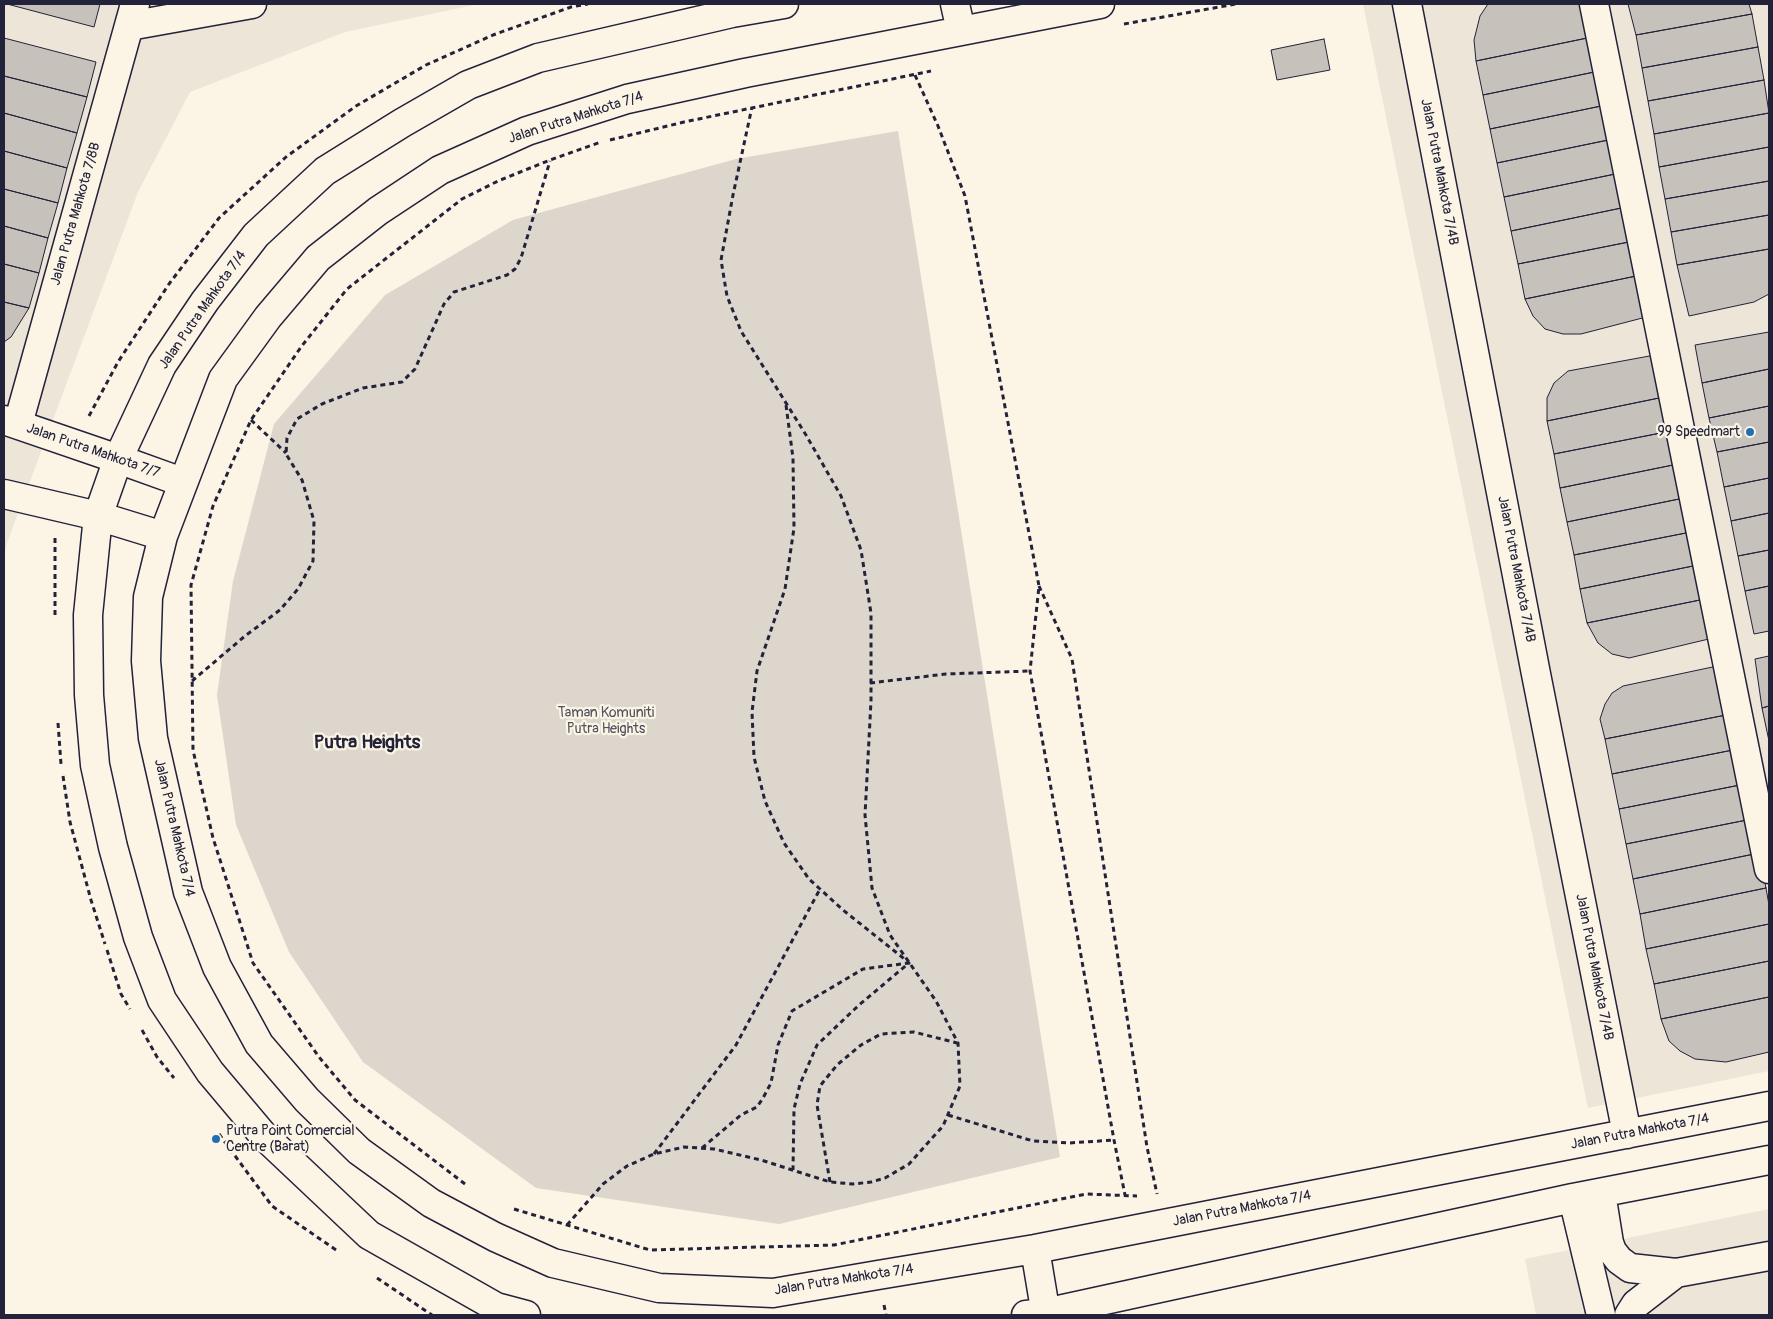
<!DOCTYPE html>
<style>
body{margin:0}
#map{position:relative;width:1773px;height:1319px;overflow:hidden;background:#fcf5e5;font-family:Pangolin,sans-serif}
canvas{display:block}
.frame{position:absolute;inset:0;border:5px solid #22223b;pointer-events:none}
</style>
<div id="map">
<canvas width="1773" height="1319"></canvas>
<div class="frame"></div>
</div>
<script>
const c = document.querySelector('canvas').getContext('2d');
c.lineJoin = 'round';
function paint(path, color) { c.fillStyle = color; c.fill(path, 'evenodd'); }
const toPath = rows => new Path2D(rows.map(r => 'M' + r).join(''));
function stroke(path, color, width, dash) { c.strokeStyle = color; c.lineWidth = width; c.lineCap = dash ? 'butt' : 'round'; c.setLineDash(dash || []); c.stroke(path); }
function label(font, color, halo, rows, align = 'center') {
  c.font = font + ' Pangolin,sans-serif'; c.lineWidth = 4.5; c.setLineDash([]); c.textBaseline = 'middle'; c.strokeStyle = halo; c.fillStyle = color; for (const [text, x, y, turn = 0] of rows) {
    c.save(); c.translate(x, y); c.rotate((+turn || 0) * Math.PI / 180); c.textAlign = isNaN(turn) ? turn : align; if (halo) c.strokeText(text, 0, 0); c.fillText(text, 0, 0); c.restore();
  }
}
paint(toPath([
 [4,4,479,4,345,32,190,92,138,192,7,543,4,556],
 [1363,4,1769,4,1769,1071,1588,1108],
 [1769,1209,1769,1315,1536,1315,1525,1259]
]), '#ece5d8');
paint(toPath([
 [898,131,1060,1157,779,1224,536,1188,363,1062,289,952,236,825,217,695,233,581,274,424,385,295,513,220,736,159]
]), '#dcd6cc');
const building = toPath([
 [7,4,100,4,94,27,7,4],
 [1488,4,1591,4,1597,36,1476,61,1474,40,1480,16,1488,4],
 [1628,4,1749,4,1752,14,1636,35,1628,4],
 [1752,14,1758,47,1642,68,1636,35,1752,14],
 [1597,36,1604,70,1483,95,1476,61,1597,36],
 [4,38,96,62,87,97,4,76,4,38],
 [1324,39,1330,70,1277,80,1271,50,1324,39],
 [1758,47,1764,80,1648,101,1642,68,1758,47],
 [1604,70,1611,104,1490,129,1483,95,1604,70],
 [4,76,87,97,77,133,4,113,4,76],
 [1764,80,1769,113,1654,134,1648,101,1764,80],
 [1611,104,1618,138,1497,163,1490,129,1611,104],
 [4,113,77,133,67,168,4,151,4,113],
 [1769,113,1769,147,1659,167,1654,134,1769,113],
 [1618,138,1625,172,1504,197,1497,163,1618,138],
 [1769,147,1769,181,1665,199,1659,167,1769,147],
 [4,151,67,168,58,203,4,189,4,151],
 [1625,172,1631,206,1511,231,1504,197,1625,172],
 [1769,181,1769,215,1671,232,1665,199,1769,181],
 [4,189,58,203,48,238,4,226,4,189],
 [1631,206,1639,240,1518,264,1511,231,1631,206],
 [1769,215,1769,249,1677,265,1671,232,1769,215],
 [4,226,48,238,39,273,4,264,4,226],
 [1639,240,1646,274,1525,299,1518,264,1639,240],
 [1769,249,1769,294,1754,302,1689,316,1677,265,1769,249],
 [4,264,39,273,29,308,4,302,4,264],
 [1646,274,1650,316,1581,334,1563,334,1545,329,1533,316,1525,299,1646,274],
 [4,302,29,308,11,337,4,342,4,302],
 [1769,332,1769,369,1702,383,1695,345,1769,332],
 [1655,355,1664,397,1547,421,1547,398,1554,383,1568,371,1655,355],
 [1769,369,1769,406,1709,418,1702,383,1769,369],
 [1664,397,1671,431,1554,454,1547,421,1664,397],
 [1769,406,1769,442,1717,452,1709,418,1769,406],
 [1671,431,1678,464,1560,488,1554,454,1671,431],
 [1769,442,1769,478,1724,487,1717,452,1769,442],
 [1678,464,1684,498,1567,522,1560,488,1678,464],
 [1769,478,1769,513,1731,521,1724,487,1769,478],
 [1684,498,1691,532,1574,555,1567,522,1684,498],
 [1769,513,1769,550,1738,556,1731,521,1769,513],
 [1691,532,1698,565,1580,589,1574,555,1691,532],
 [1769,550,1769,586,1745,591,1738,556,1769,550],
 [1698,565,1705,599,1587,623,1580,589,1698,565],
 [1769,586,1769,631,1754,634,1745,591,1769,586],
 [1705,599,1713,638,1629,658,1612,654,1598,643,1587,623,1705,599],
 [1769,656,1769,706,1762,708,1755,659,1769,656],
 [1722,665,1731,714,1605,739,1600,719,1605,704,1612,693,1623,686,1722,665],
 [1769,706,1769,741,1762,708,1769,706],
 [1731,714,1738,749,1612,774,1605,739,1731,714],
 [1738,749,1745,784,1619,809,1612,774,1738,749],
 [1745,784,1752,819,1626,844,1619,809,1745,784],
 [1752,819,1759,853,1633,879,1626,844,1752,819],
 [1759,853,1766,888,1640,914,1633,879,1759,853],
 [1766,888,1769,905,1769,924,1646,949,1640,914,1766,888],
 [1769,924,1769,961,1654,984,1646,949,1769,924],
 [1769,961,1769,997,1661,1019,1654,984,1769,961],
 [1769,997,1769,1052,1726,1062,1695,1059,1680,1051,1669,1041,1661,1019,1769,997]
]);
paint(building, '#c6c1bb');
stroke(building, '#22223b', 1);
const minor = toPath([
 [955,4,961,31],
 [1100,4,745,73,627,99,527,131,440,170,378,211,318,258,268,317,223,379,163,536,148,597,146,661,153,738,188,892,217,967,259,1044,307,1100,359,1151,431,1203,495,1237,553,1263,659,1288,773,1293,878,1275,1035,1249,1769,1106],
 [1407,4,1536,674,1627,1134],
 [1594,4,1769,869],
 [129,26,252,4],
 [4,420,118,459,182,482],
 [18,424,135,4],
 [4,494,98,516,163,536],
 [1601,1193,1609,1243,1612,1251,1619,1260,1630,1268,1676,1273],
 [1573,1198,1601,1315],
 [1035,1249,1046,1315],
 [526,1315,496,1307,369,1235,263,1135,210,1072,162,1000,138,937,113,847,95,765,89,695,88,615,98,516,118,459,162,365,205,301,256,235,325,171,402,123,468,85,538,58,732,13,784,4],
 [1026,1315,1045,1313,1573,1198,1769,1160],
 [1629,1315,1636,1304,1676,1273,1769,1256]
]);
stroke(minor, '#22223b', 31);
stroke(toPath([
 [1124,24,1236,4],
 [915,75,938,126,965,196,1039,586,1030,671,1114,1140,1125,1195],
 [610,140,684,122,931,71],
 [786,405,793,458,794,528,785,589,757,671,752,712,754,757,765,801,784,843,809,879,843,910,907,961],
 [89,416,118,362,169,284,219,218,286,157,356,106,426,65,493,35,571,7,588,4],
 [251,420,286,453],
 [1039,586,1072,659,1147,1147,1157,1194],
 [55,615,55,538],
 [192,681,245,636,280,610,298,589,313,561,314,521,302,480,286,454,287,438,297,419,322,404,363,388,402,382,415,369,444,304,454,292,507,275,515,269,521,258,550,161],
 [870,683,946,674,1030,671],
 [58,723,61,764],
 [63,776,70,822,91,900,105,944],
 [107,950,121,994,130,1009],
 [142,1030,157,1057,174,1078],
 [948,1115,1033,1141,1069,1143,1114,1140],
 [219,1134,272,1206,339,1252],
 [702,1148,741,1115,757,1107,763,1098,771,1083,778,1045,792,1011,863,969,909,963,859,1005,817,1045,800,1084,794,1109,793,1170],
 [654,1154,736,1045,820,889],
 [830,1182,817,1105,820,1086,837,1065,861,1045,881,1034,914,1032,957,1043],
 [465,1184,355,1100,319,1057,253,963,213,838,193,750,191,585,213,506,251,420,301,347,347,289,462,199,498,181,550,160,601,142],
 [514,1209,650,1250,834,1245,1086,1194,1137,1196],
 [567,1225,603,1184,627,1166,654,1154,684,1147,714,1149,761,1160,830,1182,853,1184,871,1182,885,1178,909,1164,943,1126,960,1086,958,1043,936,1001,890,935,872,888,865,815,871,701,871,613,861,550,841,496,806,435,741,331,727,296,721,260,733,195,752,107],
 [377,1278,432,1315],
 [884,1305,886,1315]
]), '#22223b', 3, [5, 4]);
stroke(minor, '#fcf5e5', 28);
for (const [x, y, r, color] of [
 [1750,432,5,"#1f6fb2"],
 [216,1139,5,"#1f6fb2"]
]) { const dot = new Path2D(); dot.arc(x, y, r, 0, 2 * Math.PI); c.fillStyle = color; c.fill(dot); stroke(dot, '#fcf5e5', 2); }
label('14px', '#22223b', '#fcf5e5', [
 ["Jalan Putra Mahkota 7/4",576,118,-18],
 ["Jalan Putra Mahkota 7/4B",1439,172,79],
 ["Jalan Putra Mahkota 7/8B",76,214,-74],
 ["Jalan Putra Mahkota 7/4",203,310,-55],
 ["Jalan Putra Mahkota 7/7",93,451,19],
 ["Jalan Putra Mahkota 7/4B",1516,569,79],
 ["Jalan Putra Mahkota 7/4",174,828,77],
 ["Jalan Putra Mahkota 7/4B",1594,967,79],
 ["Jalan Putra Mahkota 7/4",1640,1132,-11],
 ["Jalan Putra Mahkota 7/4",1242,1209,-11],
 ["Jalan Putra Mahkota 7/4",844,1280,-9]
]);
label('14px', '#22223b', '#fcf5e5', [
 ["99 Speedmart",1740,432],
 ["Putra Point Comercial",226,1131,"left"],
 ["Centre (Barat)",226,1147,"left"]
], 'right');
label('14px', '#504f5f', '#fcf5e5', [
 ["Taman Komuniti",606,713],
 ["Putra Heights",606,729]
]);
label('bold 19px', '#22223b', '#fcf5e5', [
 ["Putra Heights",367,743]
]);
</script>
